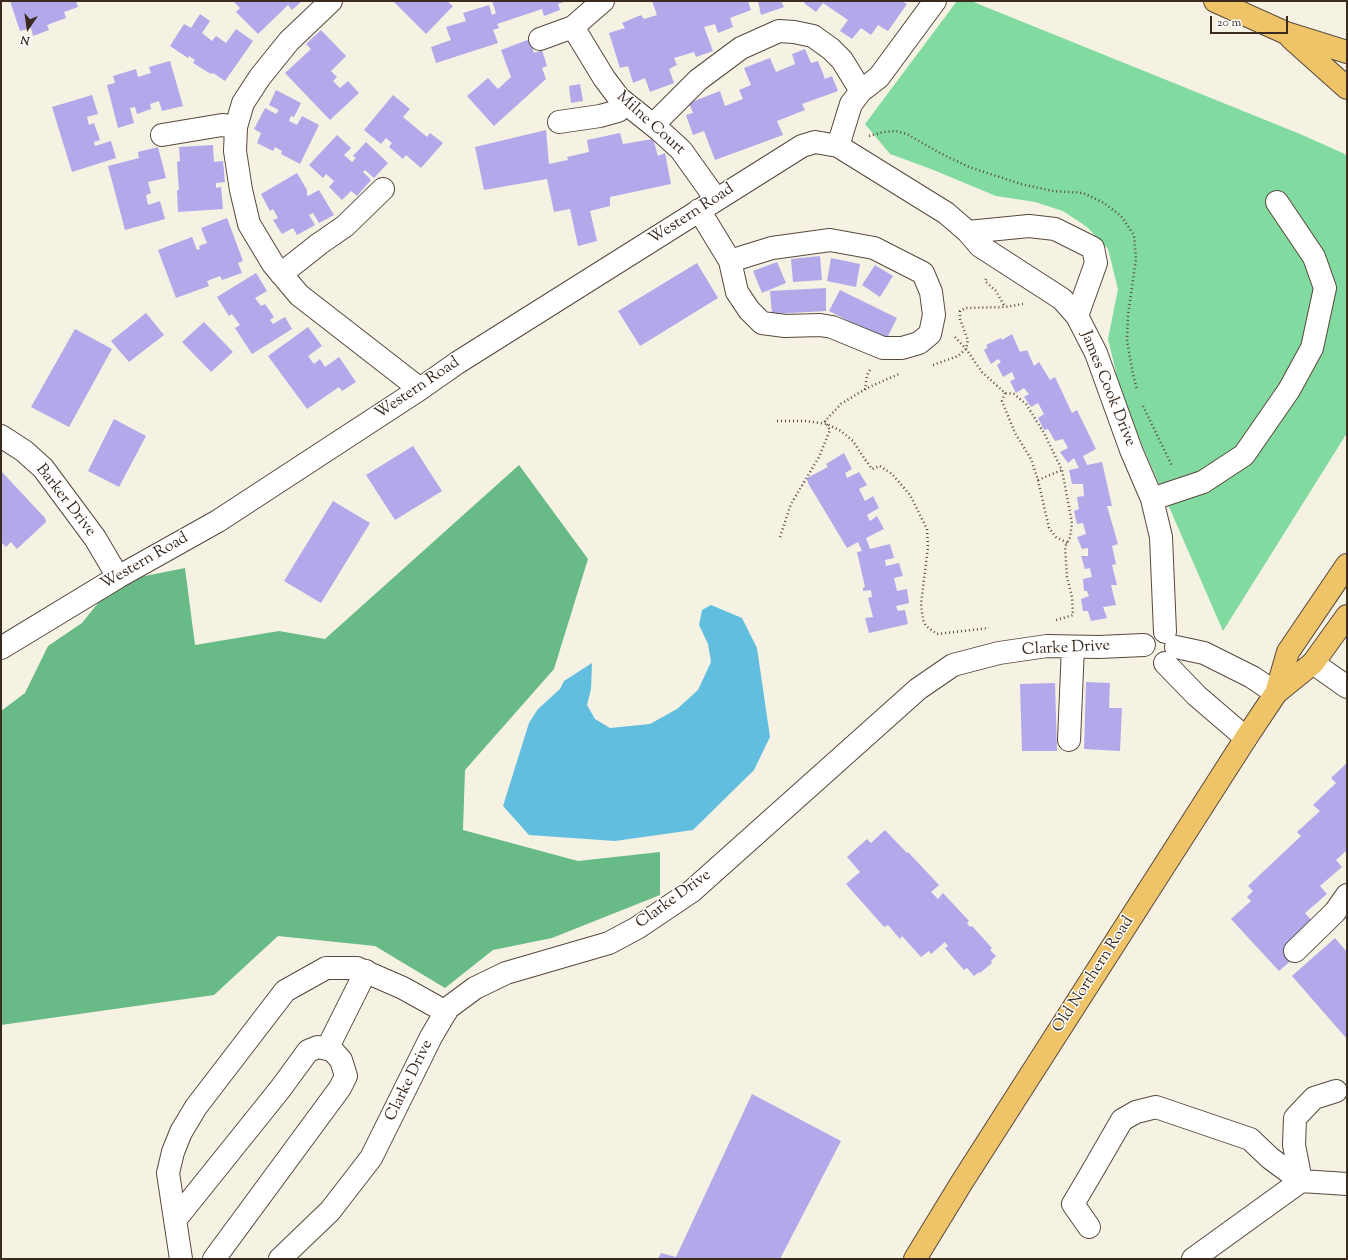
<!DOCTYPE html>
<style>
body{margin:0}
#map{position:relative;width:1348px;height:1260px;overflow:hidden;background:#f5f2e3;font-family:"Sorts Mill Goudy",serif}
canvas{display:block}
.frame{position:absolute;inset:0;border:2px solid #3b2a1e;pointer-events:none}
.north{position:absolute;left:8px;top:8px;width:40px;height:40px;-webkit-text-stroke:3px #fff;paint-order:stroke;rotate:193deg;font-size:11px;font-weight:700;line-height:16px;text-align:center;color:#3b2a1e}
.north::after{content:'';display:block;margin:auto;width:14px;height:18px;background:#3b2a1e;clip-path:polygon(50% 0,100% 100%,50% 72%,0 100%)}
.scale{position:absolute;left:1210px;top:16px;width:78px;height:18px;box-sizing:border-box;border:2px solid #3b2a1e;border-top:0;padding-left:5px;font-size:12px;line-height:14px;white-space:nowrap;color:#3b2a1e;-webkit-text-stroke:3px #fff;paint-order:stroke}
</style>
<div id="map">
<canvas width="1348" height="1260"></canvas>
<div class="frame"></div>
<div class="north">N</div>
<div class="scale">20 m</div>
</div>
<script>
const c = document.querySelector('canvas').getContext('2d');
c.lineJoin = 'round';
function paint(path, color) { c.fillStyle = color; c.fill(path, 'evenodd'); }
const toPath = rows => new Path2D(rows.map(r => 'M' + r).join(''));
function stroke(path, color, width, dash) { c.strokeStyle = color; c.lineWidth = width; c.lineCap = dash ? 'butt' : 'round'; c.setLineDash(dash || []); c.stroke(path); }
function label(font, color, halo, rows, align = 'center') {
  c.font = font + ' "Sorts Mill Goudy",serif'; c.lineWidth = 3; c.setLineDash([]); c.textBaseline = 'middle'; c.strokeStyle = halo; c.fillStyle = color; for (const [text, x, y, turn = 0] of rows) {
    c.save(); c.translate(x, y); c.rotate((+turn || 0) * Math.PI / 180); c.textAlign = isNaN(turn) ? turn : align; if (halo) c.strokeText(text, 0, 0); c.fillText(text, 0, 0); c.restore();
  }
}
paint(toPath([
 [957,1,971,1,1300,134,1345,154,1347,157,1347,433,1223,631,1123,401,1108,339,1118,289,1108,249,1087,227,1063,211,1035,202,996,196,931,169,890,154,865,124]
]), '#81da9f');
paint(toPath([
 [519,465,588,559,554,669,465,770,463,830,578,861,660,852,660,895,552,938,493,950,445,988,375,946,278,936,214,995,1,1025,1,711,25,693,48,646,82,623,115,582,185,568,195,645,279,631,325,639]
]), '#68ba86');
paint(toPath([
 [711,605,742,618,757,648,770,737,754,770,693,830,615,841,529,835,503,806,529,723,538,709,560,689,564,681,592,663,591,689,587,705,595,719,610,728,650,724,677,709,698,690,711,662,708,644,699,625,702,610]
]), '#61bedf');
paint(toPath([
 [10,1,76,1,78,7,64,12,66,18,47,25,49,30,33,36,31,28,20,31],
 [233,1,302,1,292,10,288,5,258,34,236,12,240,8],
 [393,1,447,1,453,6,426,34],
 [492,1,567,1,558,4,560,10,544,16,542,9,497,24,499,28,493,30,498,43,436,63,431,47,451,40,446,27,466,21,463,13,489,5,492,15,496,13],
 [652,1,748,1,751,10,730,18,733,27,718,33,715,24,704,27,713,51,696,57,694,52,674,58,677,65,669,69,674,83,650,92,645,78,633,83,628,66,620,68,609,33,625,28,622,23,641,15,644,19,657,15],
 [758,1,781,1,784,7,761,15],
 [805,1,902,1,907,4,888,31,878,25,871,35,861,28,852,39,840,31,848,20,823,3,816,12,804,3],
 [200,14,210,21,202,33,212,41,216,36,226,43,236,29,253,41,225,81,213,73,211,74,193,63,195,60,189,56,188,58,170,46,184,24,191,28],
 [321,30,346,56,331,71,337,77,333,81,340,88,348,81,359,93,330,120,285,73,311,49,306,44],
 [530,39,534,53,542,50,547,66,542,68,546,79,494,126,467,96,488,78,498,89,511,77,501,50],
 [805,49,811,63,818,61,825,79,832,76,838,91,802,104,805,110,777,121,783,135,715,160,704,131,693,135,686,115,693,113,689,103,720,91,725,106,743,99,739,90,751,85,744,68,770,58,776,72,795,64,792,54],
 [170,61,183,106,162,111,159,101,150,104,151,109,137,114,135,107,130,108,134,123,118,128,107,85,115,83,113,76,136,69,138,77,151,73,149,67],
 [580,84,583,101,571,103,569,86],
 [276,90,301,103,294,117,291,116,289,121,297,125,302,116,319,125,300,164,281,154,282,151,275,147,273,151,257,143,261,133,254,129,265,108,276,114,279,110,269,105],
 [92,95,98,114,87,117,89,125,94,123,100,140,94,142,95,146,111,141,116,158,72,172,52,107],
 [393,95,410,109,403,117,427,137,430,133,443,143,421,168,406,155,403,159,389,147,392,143,386,138,381,144,364,130],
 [546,130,549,164,568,160,567,157,589,152,587,140,620,133,623,144,653,139,658,156,665,153,671,184,610,197,610,206,590,211,597,241,578,246,570,209,554,212,547,179,484,190,475,147],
 [337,135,351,148,344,155,352,162,356,158,353,156,366,142,388,163,374,178,365,170,363,172,371,180,357,196,351,191,342,200,329,187,334,181,326,174,323,178,309,165],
 [213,145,214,162,223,161,225,182,216,183,216,188,221,187,223,209,178,212,177,190,179,190,177,162,180,161,179,147],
 [158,147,166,178,148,182,151,193,146,195,148,205,160,201,165,219,125,230,108,166,139,158,138,152],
 [297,173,307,190,307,195,308,196,319,190,334,215,319,223,313,213,309,215,315,225,297,235,293,228,282,234,273,220,278,218,273,209,270,211,261,194],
 [227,218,243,261,238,263,242,273,222,280,220,276,207,281,209,286,176,298,158,250,192,237,197,250,200,249,199,246,207,243,201,228],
 [820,256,822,280,793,282,791,259],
 [831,258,860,264,856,287,827,281],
 [777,262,786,283,762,293,753,271],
 [697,263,718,298,640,346,618,311],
 [875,265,893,276,880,297,862,285],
 [256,273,267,291,255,298,261,306,265,304,274,317,270,320,273,324,285,317,292,329,252,354,235,328,240,325,232,314,229,316,217,297],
 [826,288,826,311,772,314,770,291],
 [840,290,897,318,886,340,829,311],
 [146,313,164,335,129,362,111,341],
 [204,322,233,352,211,372,182,342],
 [308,327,322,346,308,356,314,364,320,359,325,367,339,357,356,382,342,391,339,387,307,409,268,356],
 [75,329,112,349,69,427,31,407],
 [1012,334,1020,352,1027,350,1034,366,1039,362,1050,380,1055,377,1072,413,1077,410,1096,449,1083,456,1087,465,1102,462,1112,506,1107,506,1118,544,1112,546,1116,564,1112,565,1117,585,1111,585,1116,605,1103,607,1107,618,1091,621,1088,611,1083,611,1081,599,1089,596,1087,591,1084,591,1083,579,1092,577,1090,568,1085,569,1081,556,1088,556,1088,548,1082,549,1077,537,1086,534,1083,523,1077,524,1074,511,1079,509,1077,497,1084,496,1083,484,1072,484,1069,470,1079,468,1074,458,1068,463,1060,452,1068,448,1063,439,1055,441,1048,429,1044,430,1038,418,1044,414,1038,403,1031,407,1024,397,1029,394,1024,388,1016,393,1010,381,1015,379,1012,372,1003,377,997,365,1001,362,998,359,991,364,984,350,988,347,986,345,1001,338,1002,340],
 [114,419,146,436,119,487,88,471],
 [413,446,442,491,395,520,366,475],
 [844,453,852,469,845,473,847,478,859,472,867,485,859,489,865,501,873,496,879,508,867,515,870,521,877,516,884,529,866,538,870,549,890,544,894,558,885,560,886,566,899,563,903,576,894,578,897,591,907,589,909,603,896,606,898,611,905,610,908,624,869,633,865,618,873,617,868,598,872,597,871,590,863,591,863,588,865,587,857,552,862,551,858,542,847,548,808,483,807,478,828,467,826,464],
 [1,471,45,518,46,522,17,549,11,542,6,547,1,542],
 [333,501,370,523,321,603,284,581],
 [1086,682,1110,683,1109,708,1122,708,1120,751,1084,749],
 [1055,683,1057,751,1022,751,1020,684],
 [1347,763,1347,850,1336,860,1342,867,1320,886,1327,894,1305,913,1313,922,1288,942,1289,952,1294,958,1279,971,1231,919,1251,901,1247,897,1253,891,1248,886,1301,836,1297,832,1320,811,1313,805,1336,783,1331,778],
 [885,830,907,853,908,852,939,885,931,892,938,899,943,893,969,921,967,923,970,927,972,926,992,948,990,950,996,956,991,961,992,963,980,973,979,972,974,976,967,968,964,970,945,948,948,946,945,942,931,954,929,951,921,957,902,936,900,939,888,925,884,927,846,884,860,872,847,857,867,839,871,843],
 [1335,938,1347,952,1347,1039,1292,976],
 [752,1094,841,1141,780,1259,658,1259,661,1253,676,1257]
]), '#b2a8ea');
const minor = toPath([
 [331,1,289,41,260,77,243,103,236,127,235,151,241,190,249,224,273,264,299,295,420,389],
 [573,27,604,78,619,98,658,129,681,150,716,199],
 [540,39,573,27,603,1],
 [559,122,600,116,618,111,625,103],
 [653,125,698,80,741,48,779,31,794,32,813,36,831,49,842,60,861,91],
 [162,135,222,125,236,127],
 [838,146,851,104,861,91,879,77,935,1],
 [699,210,730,261,737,292,749,310,762,323,785,326,820,325,832,327,883,348,902,348,919,343,930,334,934,315,931,292,923,273,874,248,830,240,772,248,730,261],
 [968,232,1029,226,1055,229,1093,248,1096,263,1077,316],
 [281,274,319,244,345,226,383,189],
 [1,436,24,451,43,468,95,538,118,577],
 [1152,499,1203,482,1244,455,1289,390,1312,348,1325,288,1314,257,1277,202],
 [1176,647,1204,653,1252,677,1276,693],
 [1,648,118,577,218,521,420,389,457,363,802,146,815,142,838,146,946,213,968,232,980,246,1062,299,1077,316,1096,353,1131,450,1152,499,1161,537,1165,632],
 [1165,663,1197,696,1246,738],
 [1313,663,1347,687],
 [1069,740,1073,647],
 [1295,951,1335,912,1347,895],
 [327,1049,366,971],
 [175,1220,281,1088,308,1051,318,1047,332,1050,341,1060,346,1076,340,1088,214,1259],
 [1089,1227,1073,1204,1089,1177,1122,1120,1136,1112,1156,1107,1250,1139,1270,1158,1301,1181,1294,1145,1295,1118,1314,1098,1336,1091],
 [181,1259,168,1173,173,1152,181,1132,196,1107,285,991,326,968,357,968,403,988,446,1012],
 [280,1259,330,1211,371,1158,431,1037,448,1008,475,988,506,973,609,943,637,928,692,891,918,689,953,665,999,653,1047,646,1099,647,1144,645],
 [1193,1259,1301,1181,1347,1184]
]);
const major = toPath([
 [1215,1,1286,33,1347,52],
 [1291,38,1347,88],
 [1276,693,1288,652,1347,565],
 [915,1259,962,1182,1246,738,1276,693,1313,663,1347,616]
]);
stroke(minor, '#57483c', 24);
stroke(major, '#57483c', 24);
stroke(toPath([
 [869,136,884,132,896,131,907,134,940,153,969,167,1021,184,1053,191,1083,193,1104,203,1121,216,1134,235,1136,259,1128,315,1127,341,1133,374,1137,390],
 [986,279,985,281,996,291,1005,307],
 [955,337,966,349,982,372,1005,393,1014,394,1026,404,1044,433,1062,470,1072,523,1070,537,1065,547,1067,577,1072,597,1073,615,1056,620],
 [933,365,958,356,966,349,968,340,960,319,960,311,966,308,1005,307,1023,304],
 [865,390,867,375,870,370],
 [1005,393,1002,401,1015,433,1031,459,1038,480,1049,528,1056,537,1067,543],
 [1143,406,1172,466],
 [777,421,806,421,827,424,841,431,853,441,864,458,872,469,880,466,892,474,910,495,927,529,928,547,921,604,923,620,926,626,937,634,989,628],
 [1038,480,1062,470],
 [780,537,791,504,819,457,830,430,825,421,841,404,867,388,899,374]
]), '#57483c', 2.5, [1, 3]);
stroke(minor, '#fff', 22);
stroke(major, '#efc469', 22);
label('16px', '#3b2a1e', '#fff', [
 ["Milne Court",650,124,42],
 ["Western Road",692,215,-33],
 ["Western Road",418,389,-34],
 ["James Cook Drive",1107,389,68],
 ["Barker Drive",65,501,52],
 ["Western Road",145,562,-30],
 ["Clarke Drive",1066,649,-3],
 ["Clarke Drive",674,900,-36],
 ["Old Northern Road",1094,975,-57],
 ["Clarke Drive",410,1081,-64]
]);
</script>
